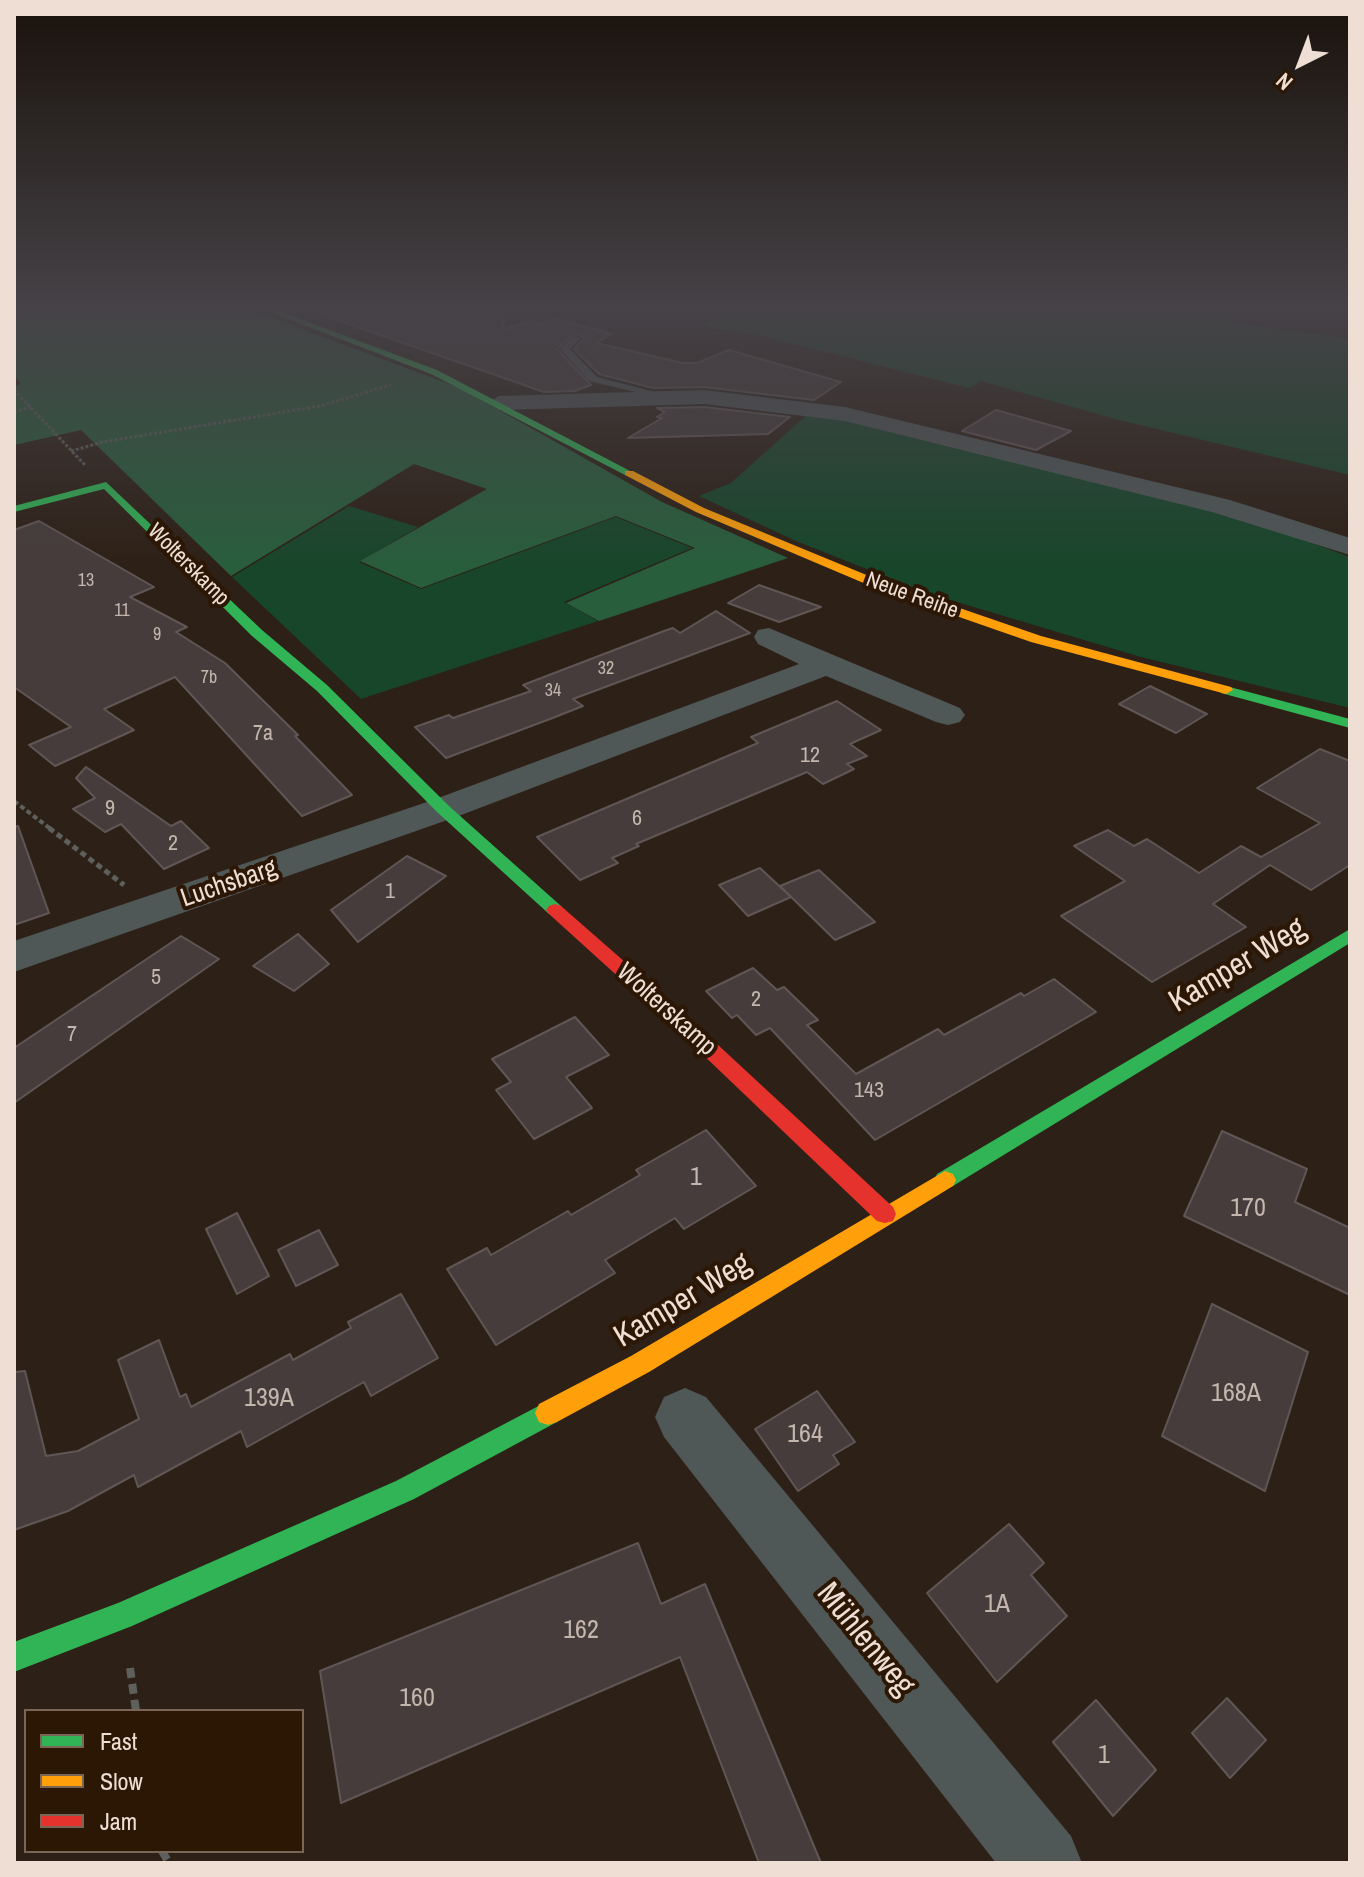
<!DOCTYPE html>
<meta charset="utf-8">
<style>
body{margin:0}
#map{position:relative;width:1364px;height:1877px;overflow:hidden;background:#2d2016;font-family:"Archivo Narrow",sans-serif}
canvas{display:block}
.frame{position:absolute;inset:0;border:16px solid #eeded3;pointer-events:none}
.legend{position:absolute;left:24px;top:1709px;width:280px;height:144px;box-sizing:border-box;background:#2c1604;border:2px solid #7a6657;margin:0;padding:10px 14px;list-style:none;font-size:24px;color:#eeded3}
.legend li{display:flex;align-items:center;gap:16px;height:40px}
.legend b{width:40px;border:2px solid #7a6657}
.north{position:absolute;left:1260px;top:24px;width:80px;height:80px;-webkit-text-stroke:6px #2c1604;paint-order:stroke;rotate:222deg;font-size:22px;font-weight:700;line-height:32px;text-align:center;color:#eeded3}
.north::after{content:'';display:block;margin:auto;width:28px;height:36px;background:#eeded3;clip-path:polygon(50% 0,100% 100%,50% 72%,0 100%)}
</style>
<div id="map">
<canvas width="1364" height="1877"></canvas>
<div class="frame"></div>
<ul class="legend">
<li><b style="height:10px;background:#30b455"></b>Fast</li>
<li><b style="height:10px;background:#ff9f0a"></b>Slow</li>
<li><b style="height:10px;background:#e5322d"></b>Jam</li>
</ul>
<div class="north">N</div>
</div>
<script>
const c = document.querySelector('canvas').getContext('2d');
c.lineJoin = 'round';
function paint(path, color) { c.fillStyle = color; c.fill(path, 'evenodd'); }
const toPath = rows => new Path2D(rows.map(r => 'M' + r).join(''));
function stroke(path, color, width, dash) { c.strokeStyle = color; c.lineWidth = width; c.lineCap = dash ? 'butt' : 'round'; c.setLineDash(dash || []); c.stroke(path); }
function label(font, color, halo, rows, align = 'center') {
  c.font = font + ' "Archivo Narrow",sans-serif'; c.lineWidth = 8; c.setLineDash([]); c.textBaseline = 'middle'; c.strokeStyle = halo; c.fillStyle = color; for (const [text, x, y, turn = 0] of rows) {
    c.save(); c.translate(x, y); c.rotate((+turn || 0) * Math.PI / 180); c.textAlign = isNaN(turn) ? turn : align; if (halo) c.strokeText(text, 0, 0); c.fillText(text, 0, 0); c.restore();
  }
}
paint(toPath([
 [733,310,1233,310,1232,322,1350,339,1350,475,1115,419,981,381,969,388,766,337,701,325],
 [809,413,935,439,1238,516,1350,557,1350,708,1141,657,927,593,796,541,699,496,731,483],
 [349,506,418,527,359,562,421,589,616,517,692,548,564,602,598,621,361,699,232,577]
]), '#17462a');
paint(toPath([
 [14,310,251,310,460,388,662,502,788,558,599,621,566,603,695,548,616,516,421,588,360,561,487,489,414,464,231,576,81,430,14,445,14,386,21,384,14,375]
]), '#285e3c');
const building = toPath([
 [321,310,502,310,504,329,529,321,542,324,558,319,612,334,596,343,683,363,697,363,729,350,841,382,814,400,704,387,653,388,599,374,574,349,585,338,575,333,557,349,591,385,575,391,544,392,320,314,321,310],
 [704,407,790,417,768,434,628,438,662,418,657,417,665,412,657,408,704,407],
 [996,410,1071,431,1036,450,962,431,996,410],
 [39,521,154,587,130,597,187,627,176,632,225,663,298,735,295,736,352,795,302,816,175,677,104,709,134,730,55,766,29,745,71,727,14,687,14,530,39,521],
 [759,585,821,607,779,622,728,603,759,585],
 [716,611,750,633,573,699,583,706,550,719,446,758,415,727,449,715,453,718,531,691,523,685,664,631,673,628,680,633,716,611],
 [1150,686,1207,714,1176,733,1119,704,1150,686],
 [837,701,881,730,850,744,867,756,847,764,854,769,823,784,807,772,636,844,639,846,612,858,618,863,580,880,537,837,758,743,751,737,837,701],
 [1320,749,1350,761,1350,865,1311,890,1270,865,1213,904,1246,927,1152,982,1061,916,1125,881,1074,846,1108,830,1134,846,1147,839,1199,873,1241,846,1261,857,1320,823,1257,788,1320,749],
 [86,767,171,826,181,821,209,848,164,869,121,824,105,832,73,809,95,798,76,778,86,767],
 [18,826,49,913,14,925,14,827,18,826],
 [407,856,446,876,358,942,331,910,407,856],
 [760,868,791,897,748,916,719,885,760,868],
 [819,870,875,922,835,940,780,886,819,870],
 [298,934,329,964,294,991,253,966,298,934],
 [181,936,219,959,14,1103,14,1048,181,936],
 [753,968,777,990,784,987,818,1020,807,1025,856,1074,938,1029,944,1035,1021,993,1024,996,1054,979,1096,1012,875,1140,770,1028,756,1035,737,1015,732,1018,706,991,753,968],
 [575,1017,609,1055,566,1077,592,1108,534,1139,496,1090,511,1082,492,1059,575,1017],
 [706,1130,756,1186,684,1229,675,1218,605,1260,615,1273,496,1345,447,1269,487,1248,491,1255,568,1211,571,1215,640,1175,636,1170,706,1130],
 [1222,1131,1307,1169,1295,1202,1350,1228,1350,1295,1184,1216,1222,1131],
 [237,1213,269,1276,237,1294,206,1229,237,1213],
 [319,1230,338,1265,296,1286,278,1250,319,1230],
 [401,1294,438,1358,371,1396,364,1382,247,1447,241,1431,138,1487,134,1475,68,1511,14,1530,14,1372,25,1371,46,1456,78,1451,139,1419,118,1360,159,1340,180,1397,186,1394,191,1407,290,1354,293,1360,351,1328,348,1322,401,1294],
 [1212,1304,1308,1352,1265,1491,1162,1436,1212,1304],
 [817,1391,855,1442,833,1455,839,1464,798,1491,755,1429,817,1391],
 [1009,1524,1044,1563,1031,1575,1067,1616,997,1682,927,1593,1009,1524],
 [638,1543,661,1604,705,1584,821,1863,759,1863,680,1657,341,1803,320,1671,638,1543],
 [1227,1698,1266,1740,1230,1778,1192,1733,1227,1698],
 [1096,1700,1156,1770,1113,1816,1053,1742,1096,1700]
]);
paint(building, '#463c3b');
stroke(building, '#615656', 2);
stroke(toPath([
 [14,390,85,465],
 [14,412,31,407],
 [71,451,103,442,320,406,391,385]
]), '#5d605d', 3, [3, 2]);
stroke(toPath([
 [14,801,52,830]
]), '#5d605d', 4, [5, 3]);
stroke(toPath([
 [49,828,124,885]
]), '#5d605d', 5, [6, 4]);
stroke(toPath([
 [130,1668,136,1711],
 [162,1851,169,1863]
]), '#5d605d', 8, [10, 6]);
paint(toPath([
 [574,336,582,338,570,349,597,377,674,397,669,400,589,381,560,349,574,336]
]), '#4f5757');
paint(toPath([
 [704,390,845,407,1230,500,1350,538,1350,555,1212,512,845,421,704,404,499,410,488,403,499,396,704,390],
 [769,628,960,708,965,715,960,722,948,725,936,722,826,676,456,817,14,972,14,941,430,801,799,664,758,644,754,637,758,630,769,628],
 [685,1388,706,1397,1071,1836,1082,1863,996,1863,664,1437,655,1417,664,1397,685,1388]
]), '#4f5757');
paint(toPath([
 [265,310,276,310,437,370,634,473,625,475,431,374,265,310],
 [106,482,262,630,327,685,449,806,561,906,564,910,561,914,549,914,437,812,317,691,252,636,104,489,14,512,14,506,106,482],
 [1226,686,1350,719,1350,728,1221,693,1219,690,1226,686],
 [1350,929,1350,943,953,1186,945,1189,937,1186,934,1180,937,1174,1350,929],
 [548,1401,557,1404,561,1413,557,1422,414,1499,132,1626,14,1672,14,1642,118,1603,396,1481,548,1401]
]), '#30b455');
paint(toPath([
 [625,471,633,471,704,508,881,581,1041,636,1231,687,1233,690,1226,694,1031,642,873,587,696,512,625,475,625,471],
 [945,1171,953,1174,956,1180,953,1186,649,1372,557,1422,548,1425,539,1422,535,1413,539,1404,631,1356,945,1171]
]), '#ff9f0a');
paint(toPath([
 [555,904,561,906,690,1019,893,1207,896,1214,893,1221,885,1223,877,1221,676,1029,549,914,546,910,549,906,555,904]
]), '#e5322d');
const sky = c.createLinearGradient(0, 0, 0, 572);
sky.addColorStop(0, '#19120c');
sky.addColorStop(0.54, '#464247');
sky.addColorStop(1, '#46424700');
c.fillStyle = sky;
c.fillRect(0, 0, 1364, 572);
label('18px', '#c4b6ad', null, [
 ["13",86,581],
 ["11",122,611],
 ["9",157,635],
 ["32",606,669],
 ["7b",209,678],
 ["34",553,691]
]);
label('22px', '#eeded3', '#2c1604', [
 ["Wolterskamp",188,565,45],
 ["Neue Reihe",912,596,20]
]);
label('22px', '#c4b6ad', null, [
 ["7a",263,734],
 ["12",810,756],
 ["9",110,809],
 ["6",637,819],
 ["2",173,844],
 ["1",390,892],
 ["5",156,978],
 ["2",756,1000],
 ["7",72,1035],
 ["143",869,1091]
]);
label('26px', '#eeded3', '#2c1604', [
 ["Luchsbarg",229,884,-19],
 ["Wolterskamp",666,1010,42]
]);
label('26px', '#c4b6ad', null, [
 ["1",696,1178],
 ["170",1248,1209],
 ["168A",1236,1394],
 ["139A",269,1399],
 ["164",805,1435],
 ["1A",997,1605],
 ["162",581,1631],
 ["160",417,1699],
 ["1",1104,1756]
]);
label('32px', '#eeded3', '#2c1604', [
 ["Kamper Weg",1238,966,-31],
 ["Kamper Weg",683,1301,-31],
 ["Mühlenweg",865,1640,51]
]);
</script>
